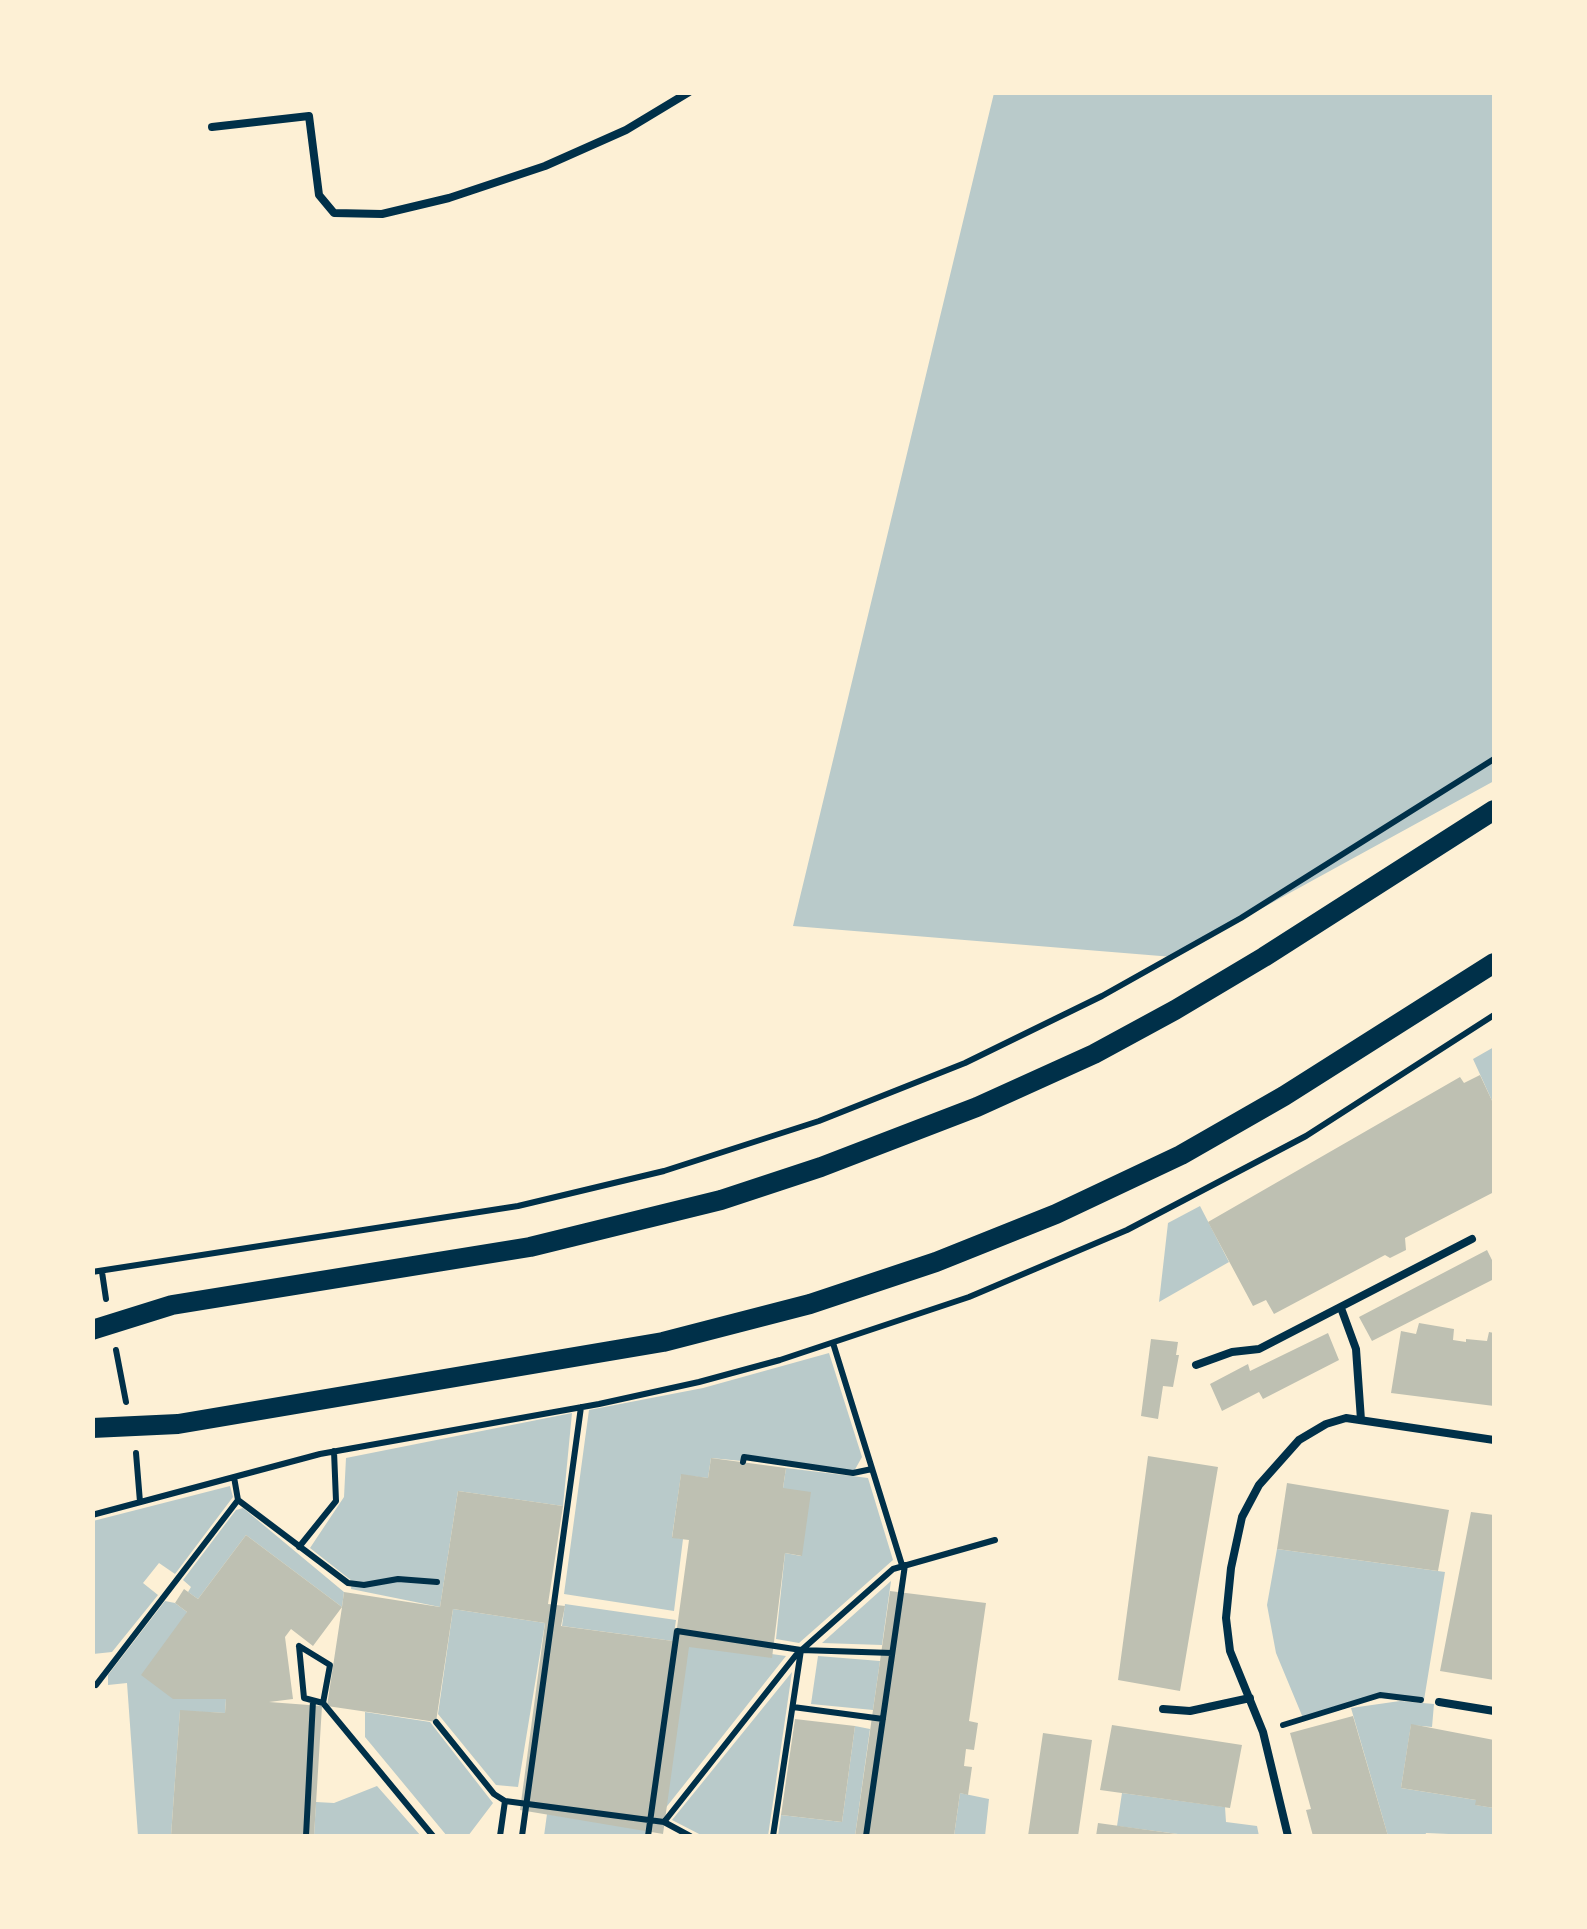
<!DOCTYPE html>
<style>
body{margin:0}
#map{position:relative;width:1587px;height:1929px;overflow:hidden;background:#fdf0d5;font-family:"Sofia Sans Condensed",sans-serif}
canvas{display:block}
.frame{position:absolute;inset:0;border:95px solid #fdf0d5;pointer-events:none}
</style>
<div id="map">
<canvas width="1587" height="1929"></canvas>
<div class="frame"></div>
</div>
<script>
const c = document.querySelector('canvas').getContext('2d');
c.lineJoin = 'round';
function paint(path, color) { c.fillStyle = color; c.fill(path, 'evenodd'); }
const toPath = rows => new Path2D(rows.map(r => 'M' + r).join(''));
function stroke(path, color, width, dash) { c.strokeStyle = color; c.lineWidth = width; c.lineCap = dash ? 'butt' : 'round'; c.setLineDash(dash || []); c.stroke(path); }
paint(toPath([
 [994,93,1494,93,1494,781,1173,957,793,926],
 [1494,1047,1494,1105,1473,1059],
 [1200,1206,1229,1262,1159,1302,1168,1223],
 [829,1353,862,1457,853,1473,745,1457,742,1461,711,1458,708,1478,681,1475,672,1537,683,1539,674,1611,564,1594,589,1410,703,1388],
 [572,1413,563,1506,458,1491,440,1607,351,1589,352,1581,310,1548,344,1497,346,1458],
 [786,1468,868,1478,893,1560,799,1643,776,1639,785,1553,801,1556,783,1488],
 [230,1486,233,1497,175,1574,159,1563,143,1583,158,1595,112,1652,93,1654,93,1521],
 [243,1508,344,1592,342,1607,246,1535,198,1599,188,1592,191,1587,183,1580,236,1510],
 [1277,1549,1445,1572,1424,1700,1380,1695,1303,1718,1276,1653,1267,1605],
 [891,1581,882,1645,822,1643],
 [165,1601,175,1603,187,1612,175,1696,226,1699,225,1713,180,1711,171,1836,138,1836,127,1683,108,1685,108,1675],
 [565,1604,676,1620,673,1641,562,1626],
 [453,1609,545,1623,518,1787,496,1785,438,1714],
 [685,1642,786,1656,664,1810],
 [818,1656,880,1661,873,1710,811,1704],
 [792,1672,768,1836,703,1836,672,1820],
 [1400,1701,1434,1704,1432,1727,1411,1725,1401,1788,1476,1800,1476,1805,1494,1808,1494,1836,1426,1833,1425,1836,1388,1836,1351,1708],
 [365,1712,430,1722,493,1803,468,1836,447,1836,365,1737],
 [855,1726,870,1729,855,1836,778,1836,781,1815,842,1822],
 [377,1786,421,1836,314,1836,316,1802,334,1803],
 [960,1793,989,1799,985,1836,954,1836],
 [1122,1793,1225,1807,1226,1822,1257,1826,1259,1836,1193,1836,1117,1826],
 [547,1814,647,1830,646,1836,544,1836]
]), '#b9caca');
paint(toPath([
 [1480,1075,1494,1105,1494,1192,1405,1238,1406,1250,1390,1258,1385,1255,1274,1314,1266,1300,1253,1306,1208,1222,1460,1077,1464,1083],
 [1487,1250,1494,1264,1494,1279,1372,1341,1359,1317],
 [1419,1323,1454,1329,1453,1340,1466,1342,1466,1339,1487,1341,1489,1332,1494,1333,1494,1406,1391,1393,1401,1331,1416,1334],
 [1328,1333,1339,1360,1263,1399,1259,1392,1222,1411,1210,1384,1248,1364,1250,1371],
 [1151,1339,1178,1342,1176,1355,1179,1355,1173,1387,1163,1386,1158,1419,1141,1416],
 [1148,1456,1218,1467,1180,1691,1118,1680],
 [711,1458,786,1468,783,1488,811,1492,802,1556,785,1553,772,1658,689,1647,663,1834,520,1810,545,1623,453,1609,436,1722,327,1706,342,1607,313,1646,291,1629,285,1637,293,1699,269,1702,322,1706,314,1836,171,1836,180,1710,225,1713,226,1699,173,1699,141,1675,187,1612,175,1603,184,1589,198,1599,246,1535,342,1607,344,1592,440,1607,458,1491,563,1506,548,1604,565,1606,561,1626,673,1641,674,1628,677,1628,689,1540,672,1538,681,1474,708,1478],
 [1287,1483,1449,1510,1438,1571,1277,1549],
 [1471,1512,1494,1515,1494,1680,1440,1671],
 [890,1591,986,1603,969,1721,978,1723,974,1750,966,1749,964,1766,972,1767,968,1795,960,1793,954,1836,855,1836],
 [1353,1716,1388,1836,1313,1836,1306,1810,1311,1809,1290,1733],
 [795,1719,855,1726,842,1822,781,1815],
 [1411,1724,1494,1740,1494,1808,1475,1805,1476,1800,1401,1788],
 [1112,1725,1242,1745,1230,1808,1100,1790],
 [1043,1733,1092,1740,1078,1836,1028,1836],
 [1098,1823,1177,1834,1177,1836,1096,1836]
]), '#bec0b2');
stroke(toPath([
 [92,1272,518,1206,664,1171,819,1121,965,1063,1102,996,1241,918,1494,759],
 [102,1272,106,1299],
 [833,1343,902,1565],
 [116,1350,126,1402],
 [136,1453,140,1502],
 [743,1462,744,1457,853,1473,872,1469],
 [238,1500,348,1583,364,1585,398,1579,437,1582],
 [92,1515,320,1454,599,1404,699,1382,780,1360,969,1297,1127,1230,1306,1136,1494,1015],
 [299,1547,336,1501,334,1451],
 [299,1646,330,1665,323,1703,304,1698,299,1646],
 [96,1685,238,1500,234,1477],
 [323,1703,433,1836],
 [793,1707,883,1719],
 [436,1722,494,1794,505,1801,664,1822,690,1836],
 [1283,1725,1380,1695,1421,1700],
 [664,1822,796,1655,893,1569,995,1540],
 [306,1836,313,1701],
 [500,1836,505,1801],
 [522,1836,581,1407],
 [648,1836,677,1631,801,1650,892,1653],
 [773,1836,801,1650],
 [866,1836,905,1565]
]), '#003049', 6);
stroke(toPath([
 [212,127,309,116,319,195,334,213,382,214,449,198,545,166,626,130,689,92],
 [1341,1308,1356,1349,1361,1420],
 [1196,1365,1232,1352,1259,1349,1472,1239],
 [1439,1702,1494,1711],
 [1163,1709,1190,1711,1250,1698],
 [1288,1836,1263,1732,1230,1651,1226,1618,1231,1568,1242,1517,1259,1485,1299,1440,1326,1424,1346,1418,1494,1440]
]), '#003049', 8);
stroke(toPath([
 [92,1330,172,1305,530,1247,721,1200,821,1167,977,1107,1094,1054,1175,1010,1264,957,1494,810],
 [92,1428,178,1424,663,1342,810,1304,936,1262,1056,1214,1181,1155,1284,1096,1494,963]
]), '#003049', 20);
</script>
